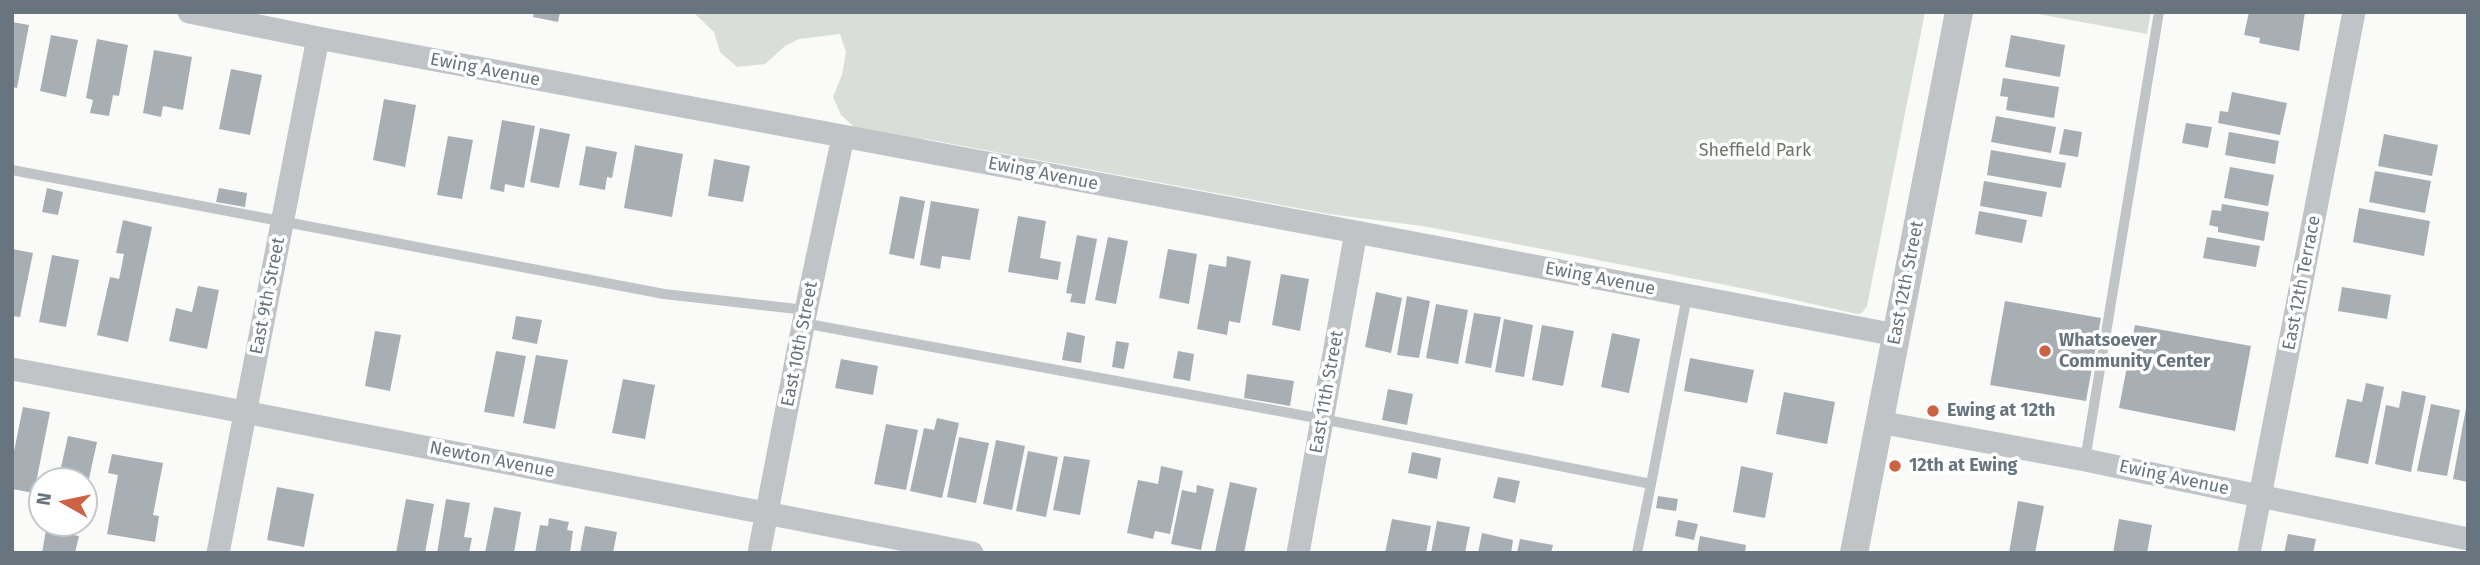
<!DOCTYPE html>
<style>
body{margin:0}
#map{position:relative;width:2480px;height:565px;overflow:hidden;background:#fafaf8;font-family:"Fira Sans",sans-serif}
canvas{display:block}
.frame{position:absolute;inset:0;border:14px solid #68757f;pointer-events:none}
.north{position:absolute;left:28px;top:467px;width:70px;height:70px;box-sizing:border-box;background:#fff;border:2px solid #c3c8cc;border-radius:50%;rotate:279deg;font-size:19px;font-weight:700;line-height:28px;text-align:center;color:#68757f}
.north::after{content:'';display:block;margin:auto;width:24px;height:32px;background:#cd6244;clip-path:polygon(50% 0,100% 100%,50% 72%,0 100%)}
</style>
<div id="map">
<canvas width="2480" height="565"></canvas>
<div class="frame"></div>
<div class="north">N</div>
</div>
<script>
const c = document.querySelector('canvas').getContext('2d');
c.lineJoin = 'round';
function paint(path, color) { c.fillStyle = color; c.fill(path, 'evenodd'); }
const toPath = rows => new Path2D(rows.map(r => 'M' + r).join(''));
function stroke(path, color, width, dash) { c.strokeStyle = color; c.lineWidth = width; c.lineCap = dash ? 'butt' : 'round'; c.setLineDash(dash || []); c.stroke(path); }
function label(font, color, halo, rows, align = 'center') {
  c.font = font + ' "Fira Sans",sans-serif'; c.lineWidth = 7; c.setLineDash([]); c.textBaseline = 'middle'; c.strokeStyle = halo; c.fillStyle = color; for (const [text, x, y, turn = 0] of rows) {
    c.save(); c.translate(x, y); c.rotate((+turn || 0) * Math.PI / 180); c.textAlign = isNaN(turn) ? turn : align; if (halo) c.strokeText(text, 0, 0); c.fillText(text, 0, 0); c.restore();
  }
}
paint(toPath([
 [693,12,1925,12,1867,306,1862,313,1857,314,1746,289,1506,242,1422,226,1329,214,925,139,916,147,860,132,841,115,833,97,842,75,846,52,840,34,799,39,785,46,765,64,737,67,720,52,714,32],
 [2027,12,2151,12,2147,34]
]), '#daded8');
paint(toPath([
 [534,12,560,12,558,22,533,17],
 [2249,12,2305,12,2299,51,2259,43,2260,38,2244,35],
 [12,22,29,25,17,88,12,87],
 [51,35,78,40,66,97,40,91],
 [2011,35,2065,45,2060,77,2005,67],
 [97,39,128,45,119,96,113,95,109,116,90,113,93,100,86,98],
 [154,50,192,57,183,110,163,106,161,117,143,113],
 [231,69,262,75,250,135,219,129],
 [2003,78,2059,87,2054,118,2006,110,2008,97,2000,96],
 [2232,92,2287,103,2280,135,2218,123,2220,111,2228,112],
 [384,99,416,105,405,167,373,160],
 [1996,116,2056,127,2051,153,1991,142],
 [502,120,535,126,524,188,505,184,504,192,490,189],
 [2186,123,2212,127,2208,148,2182,143],
 [540,128,570,134,559,188,530,182],
 [2064,129,2082,132,2078,157,2059,154],
 [2229,132,2279,141,2275,164,2225,155],
 [2384,134,2438,145,2432,176,2378,166],
 [448,136,473,140,462,199,437,195],
 [635,145,683,154,672,217,624,208],
 [586,146,617,152,612,178,607,177,605,190,579,185],
 [1991,150,2066,163,2061,188,1987,175],
 [714,159,750,166,743,202,708,196],
 [2230,167,2274,175,2268,206,2224,198],
 [2375,171,2431,181,2425,213,2369,202],
 [1984,181,2047,192,2042,217,1980,206],
 [47,188,63,192,58,215,42,212],
 [219,188,247,193,245,207,216,202],
 [900,196,925,201,914,259,889,254],
 [931,201,979,209,970,260,942,256,940,269,920,265],
 [2222,204,2269,212,2264,241,2218,232,2218,227,2209,225,2212,210,2221,211],
 [2359,208,2430,221,2424,256,2353,242],
 [1979,211,2027,220,2022,243,1975,234],
 [1018,216,1046,221,1040,258,1061,262,1058,280,1008,272],
 [123,220,152,227,128,342,97,335,110,277,119,279,124,254,116,253],
 [1077,235,1097,239,1085,304,1070,302,1072,294,1066,293],
 [1108,237,1128,241,1116,304,1095,300],
 [2207,237,2260,246,2256,267,2203,258],
 [12,249,33,253,20,317,12,316],
 [1168,249,1197,254,1189,304,1159,298],
 [52,255,79,260,66,327,39,322],
 [1227,256,1251,261,1240,323,1229,321,1227,335,1197,329,1209,264,1226,267],
 [1281,274,1309,279,1300,331,1272,325],
 [198,286,219,290,207,349,169,341,176,308,192,312],
 [2342,287,2391,295,2387,319,2338,311],
 [1376,292,1402,298,1391,353,1365,347],
 [1407,296,1430,301,1419,358,1397,355],
 [2005,301,2101,318,2086,401,1990,385],
 [1436,304,1468,310,1458,364,1426,358],
 [1474,313,1501,317,1491,368,1465,363],
 [516,316,542,320,537,344,512,339],
 [1504,319,1533,325,1524,377,1495,372],
 [1542,325,1574,331,1563,386,1532,380],
 [2135,325,2251,346,2235,431,2119,408],
 [375,331,401,335,390,391,365,386],
 [1067,332,1085,336,1081,363,1062,360],
 [1612,333,1640,339,1629,393,1601,387],
 [1116,341,1129,343,1124,369,1112,367],
 [496,351,526,356,514,417,484,412],
 [1178,351,1194,354,1190,381,1173,378],
 [536,355,568,360,555,429,523,423],
 [1690,358,1754,370,1747,403,1684,391],
 [841,359,878,366,873,395,835,388],
 [1247,374,1294,381,1290,406,1244,398],
 [623,379,655,385,645,439,612,433],
 [2366,383,2384,387,2368,464,2335,457,2347,399,2362,402],
 [1388,389,1413,394,1407,425,1382,420],
 [2402,391,2426,396,2411,472,2375,464,2386,405,2399,408],
 [1784,392,1835,402,1827,444,1776,434],
 [2431,404,2460,410,2447,476,2417,471],
 [23,407,50,412,34,493,12,489,12,461],
 [2466,408,2468,408,2468,482,2453,479],
 [937,418,959,423,942,498,910,491,924,428,934,430],
 [886,424,918,430,906,490,874,484],
 [68,436,97,442,85,497,84,481,58,481],
 [959,437,989,443,976,503,947,497],
 [996,440,1025,446,1012,510,983,504],
 [1028,451,1058,457,1046,517,1016,511],
 [1412,452,1441,458,1437,479,1408,473],
 [112,454,163,463,153,515,159,516,155,542,107,534,118,475,108,473],
 [1064,456,1090,460,1080,515,1053,510],
 [1161,466,1183,471,1170,534,1155,531,1153,539,1127,533,1138,480,1158,484],
 [1741,466,1773,473,1765,518,1733,512],
 [1498,477,1520,481,1515,503,1493,498],
 [1230,482,1257,488,1244,553,1215,552],
 [1197,485,1214,489,1201,550,1171,544,1182,490,1196,493],
 [277,487,314,494,304,547,267,540],
 [1658,496,1678,499,1676,511,1656,508],
 [406,499,434,504,425,553,396,553],
 [446,499,470,503,464,537,472,538,469,553,437,553],
 [2018,501,2044,506,2035,553,2009,553],
 [494,507,521,512,514,553,485,553],
 [549,518,569,522,567,530,573,531,570,553,535,553,540,525,548,526],
 [1392,519,1431,526,1426,553,1385,553],
 [2119,519,2152,525,2147,553,2113,553],
 [1678,520,1698,524,1694,540,1675,536],
 [1437,521,1470,527,1465,553,1431,553],
 [585,526,617,532,613,553,580,553],
 [46,530,79,536,75,553,42,553],
 [1482,533,1513,540,1511,553,1478,553],
 [2288,534,2316,539,2313,553,2284,553],
 [1700,536,1746,545,1745,553,1697,553],
 [1520,539,1553,545,1551,553,1517,553]
]), '#a8afb4');
stroke(toPath([
 [12,170,664,294,806,310],
 [803,323,1322,419,1651,484,1687,296],
 [2085,460,2159,12],
 [1637,553,1651,484]
]), '#c0c4c7', 10);
stroke(toPath([
 [189,12,318,38,1356,232,1896,335],
 [12,369,213,406,972,553],
 [1879,422,2085,460,2468,539],
 [218,553,318,38],
 [759,553,806,310,843,137],
 [1298,553,1356,232],
 [2249,553,2354,12]
]), '#c0c4c7', 23);
stroke(toPath([
 [1854,553,1959,12]
]), '#c0c4c7', 28);
for (const [x, y, r, color] of [
 [2045,351,7,"#cd6244"],
 [1933,411,7,"#cd6244"],
 [1895,466,7,"#cd6244"]
]) { const dot = new Path2D(); dot.arc(x, y, r, 0, 2 * Math.PI); c.fillStyle = color; c.fill(dot); stroke(dot, '#fff', 2.5); }
label('18px', '#68757f', '#fff', [
 ["Ewing Avenue",485,70,11],
 ["Ewing Avenue",1043,174,11],
 ["Ewing Avenue",1600,279,11],
 ["East 12th Street",1906,283,-79],
 ["East 12th Terrace",2302,283,-79],
 ["East 9th Street",268,296,-79],
 ["East 10th Street",800,344,-79],
 ["East 11th Street",1327,392,-80],
 ["Newton Avenue",492,460,11],
 ["Ewing Avenue",2174,478,12]
]);
label('18px', '#6a7866', '#fff', [
 ["Sheffield Park",1755,151]
]);
label('bold 18px', '#68757f', '#fff', [
 ["Whatsoever",2059,341],
 ["Community Center",2059,362],
 ["Ewing at 12th",1947,411],
 ["12th at Ewing",1909,466]
], 'left');
</script>
